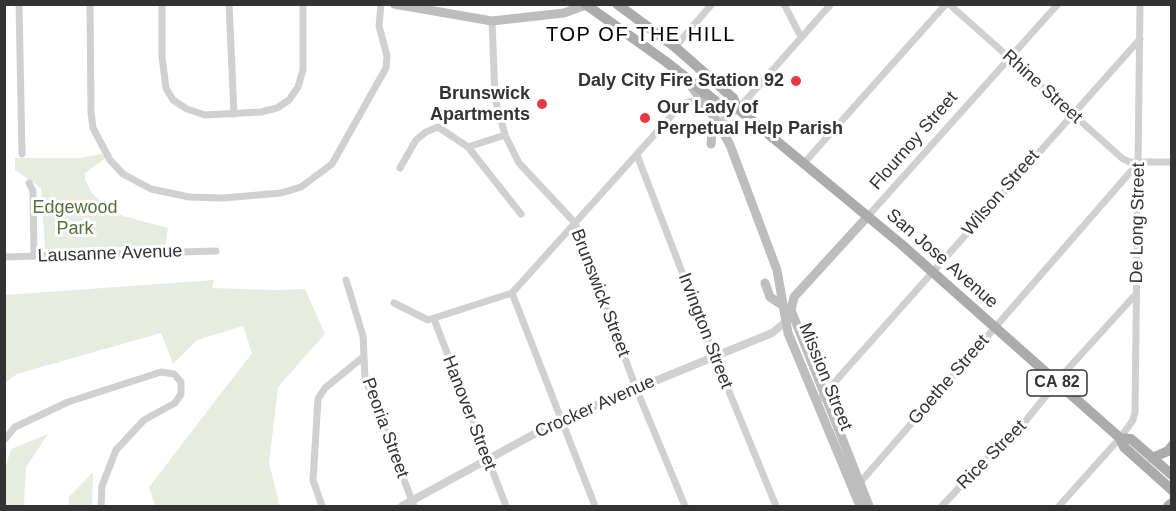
<!DOCTYPE html>
<style>
body{margin:0}
#map{position:relative;width:1176px;height:511px;overflow:hidden;background:#fff;font-family:Helvetica,sans-serif}
canvas{display:block}
.frame{position:absolute;inset:0;border:6px solid #333;pointer-events:none}
</style>
<div id="map">
<canvas width="1176" height="511"></canvas>
<div class="frame"></div>
</div>
<script>
const c = document.querySelector('canvas').getContext('2d');
c.lineJoin = 'round';
function paint(path, color) { c.fillStyle = color; c.fill(path, 'evenodd'); }
const toPath = rows => new Path2D(rows.map(r => 'M' + r).join(''));
function stroke(path, color, width, dash) { c.strokeStyle = color; c.lineWidth = width; c.lineCap = dash ? 'butt' : 'round'; c.setLineDash(dash || []); c.stroke(path); }
function label(font, color, halo, rows, align = 'center') {
  c.font = font + ' Helvetica,sans-serif'; c.lineWidth = 6; c.setLineDash([]); c.textBaseline = 'middle'; c.strokeStyle = halo; c.fillStyle = color; for (const [text, x, y, turn = 0] of rows) {
    c.save(); c.translate(x, y); c.rotate((+turn || 0) * Math.PI / 180); c.textAlign = isNaN(turn) ? turn : align; if (halo) c.strokeText(text, 0, 0); c.fillText(text, 0, 0); c.restore();
  }
}
paint(toPath([
 [101,154,106,158,85,173,85,180,92,193,107,208,123,216,168,228,165,246,45,249,41,188,15,170,15,158,80,158],
 [214,280,212,288,275,290,305,289,325,334,278,387,269,463,280,506,155,506,149,487,252,353,243,326,197,340,173,364,161,333,17,374,5,383,5,295],
 [48,434,26,467,24,506,5,506,5,469,11,449],
 [93,472,92,506,69,506,69,497]
]), '#e6ecdf');
stroke(toPath([
 [19,4,22,154],
 [90,4,91,112,93,128,110,160,123,174,151,189,189,197,223,198,281,193,301,187,332,164,386,68,387,56,379,26,381,4],
 [162,4,162,57,166,88,173,100,187,109,205,115,261,112,277,108,289,100,298,87,303,70,303,4],
 [229,4,234,114],
 [784,4,801,37],
 [949,4,1123,159,1130,162,1172,162],
 [492,21,495,98,505,135,519,163,575,223,636,388,685,506],
 [675,47,712,4],
 [718,123,738,109,831,4],
 [468,147,521,214],
 [637,155,712,350,776,506],
 [804,163,946,4],
 [400,168,416,140,426,132,438,127,468,147,505,135],
 [29,183,33,191,34,256],
 [868,216,1058,4],
 [4,257,216,251],
 [346,280,363,336,365,378,414,506],
 [512,293,595,506],
 [394,303,428,320,512,293,682,104,693,101,706,105],
 [434,319,506,506],
 [817,402,1140,39],
 [4,440,15,427,68,402,161,372,174,374,181,382,181,394,175,403,144,420,116,450,102,486,101,506],
 [857,486,1139,162],
 [322,506,313,480,318,399,325,388,362,358],
 [942,506,982,463,1011,439,1066,371,1136,294],
 [1059,506,1120,438,1133,420,1135,412,1140,4]
]), '#d0d0d0', 7);
stroke(toPath([
 [402,506,560,420,772,333,789,319]
]), '#d0d0d0', 8);
stroke(toPath([
 [394,4,492,21,564,13,586,5],
 [689,83,718,123,730,145,777,270,788,333,860,506],
 [711,144,712,133,718,123],
 [868,216,794,297,791,310,869,506],
 [765,283,770,297,782,305]
]), '#bdbdbd', 9);
stroke(toPath([
 [585,4,665,61,723,107,738,109],
 [617,4,675,47,733,98,738,109,901,244,1120,438,1124,447,1172,490],
 [1120,438,1131,439,1172,475],
 [1152,458,1168,451,1172,446],
 [1168,506,1172,503]
]), '#ababab', 10);
for (const [x, y, r, color] of [
 [796,81,6,"#e63946"],
 [542,104,6,"#e63946"],
 [645,118,6,"#e63946"]
]) { const dot = new Path2D(); dot.arc(x, y, r, 0, 2 * Math.PI); c.fillStyle = color; c.fill(dot); stroke(dot, '#fff', 2); }
for (const [x, y, w] of [
 [1057,383,60]
]) { const box = new Path2D(); box.roundRect(x - w / 2, y - 13, w, 26, 4.5); c.fillStyle = '#fff'; c.fill(box); stroke(box, '#333', 1.5); }
label('bold 16px', '#333', null, [
 ["CA 82",1057,383]
]);
label('bold 18px', '#333', '#fff', [
 ["Daly City Fire Station 92",784,81],
 ["Brunswick",530,94],
 ["Apartments",530,115],
 ["Our Lady of",657,108,"left"],
 ["Perpetual Help Parish",657,129,"left"]
], 'right');
label('18px', '#333', '#fff', [
 ["Rhine Street",1042,87,42],
 ["Flournoy Street",914,141,-49],
 ["Wilson Street",1001,193,-49],
 ["De Long Street",1138,223,-89],
 ["Lausanne Avenue",110,254,-2],
 ["San Jose Avenue",942,259,41],
 ["Brunswick Street",600,293,69],
 ["Irvington Street",705,331,69],
 ["Mission Street",825,377,68],
 ["Goethe Street",949,380,-49],
 ["Crocker Avenue",595,407,-24],
 ["Hanover Street",469,413,69],
 ["Peoria Street",385,428,70],
 ["Rice Street",992,455,-45]
]);
label('18px', '#56703f', '#fff', [
 ["Edgewood",75,208],
 ["Park",75,229]
]);
c.letterSpacing = '1.5px';
label('20px', '#000', '#fff', [
 ["TOP OF THE HILL",641,35]
]);
c.letterSpacing = '0px';
</script>
